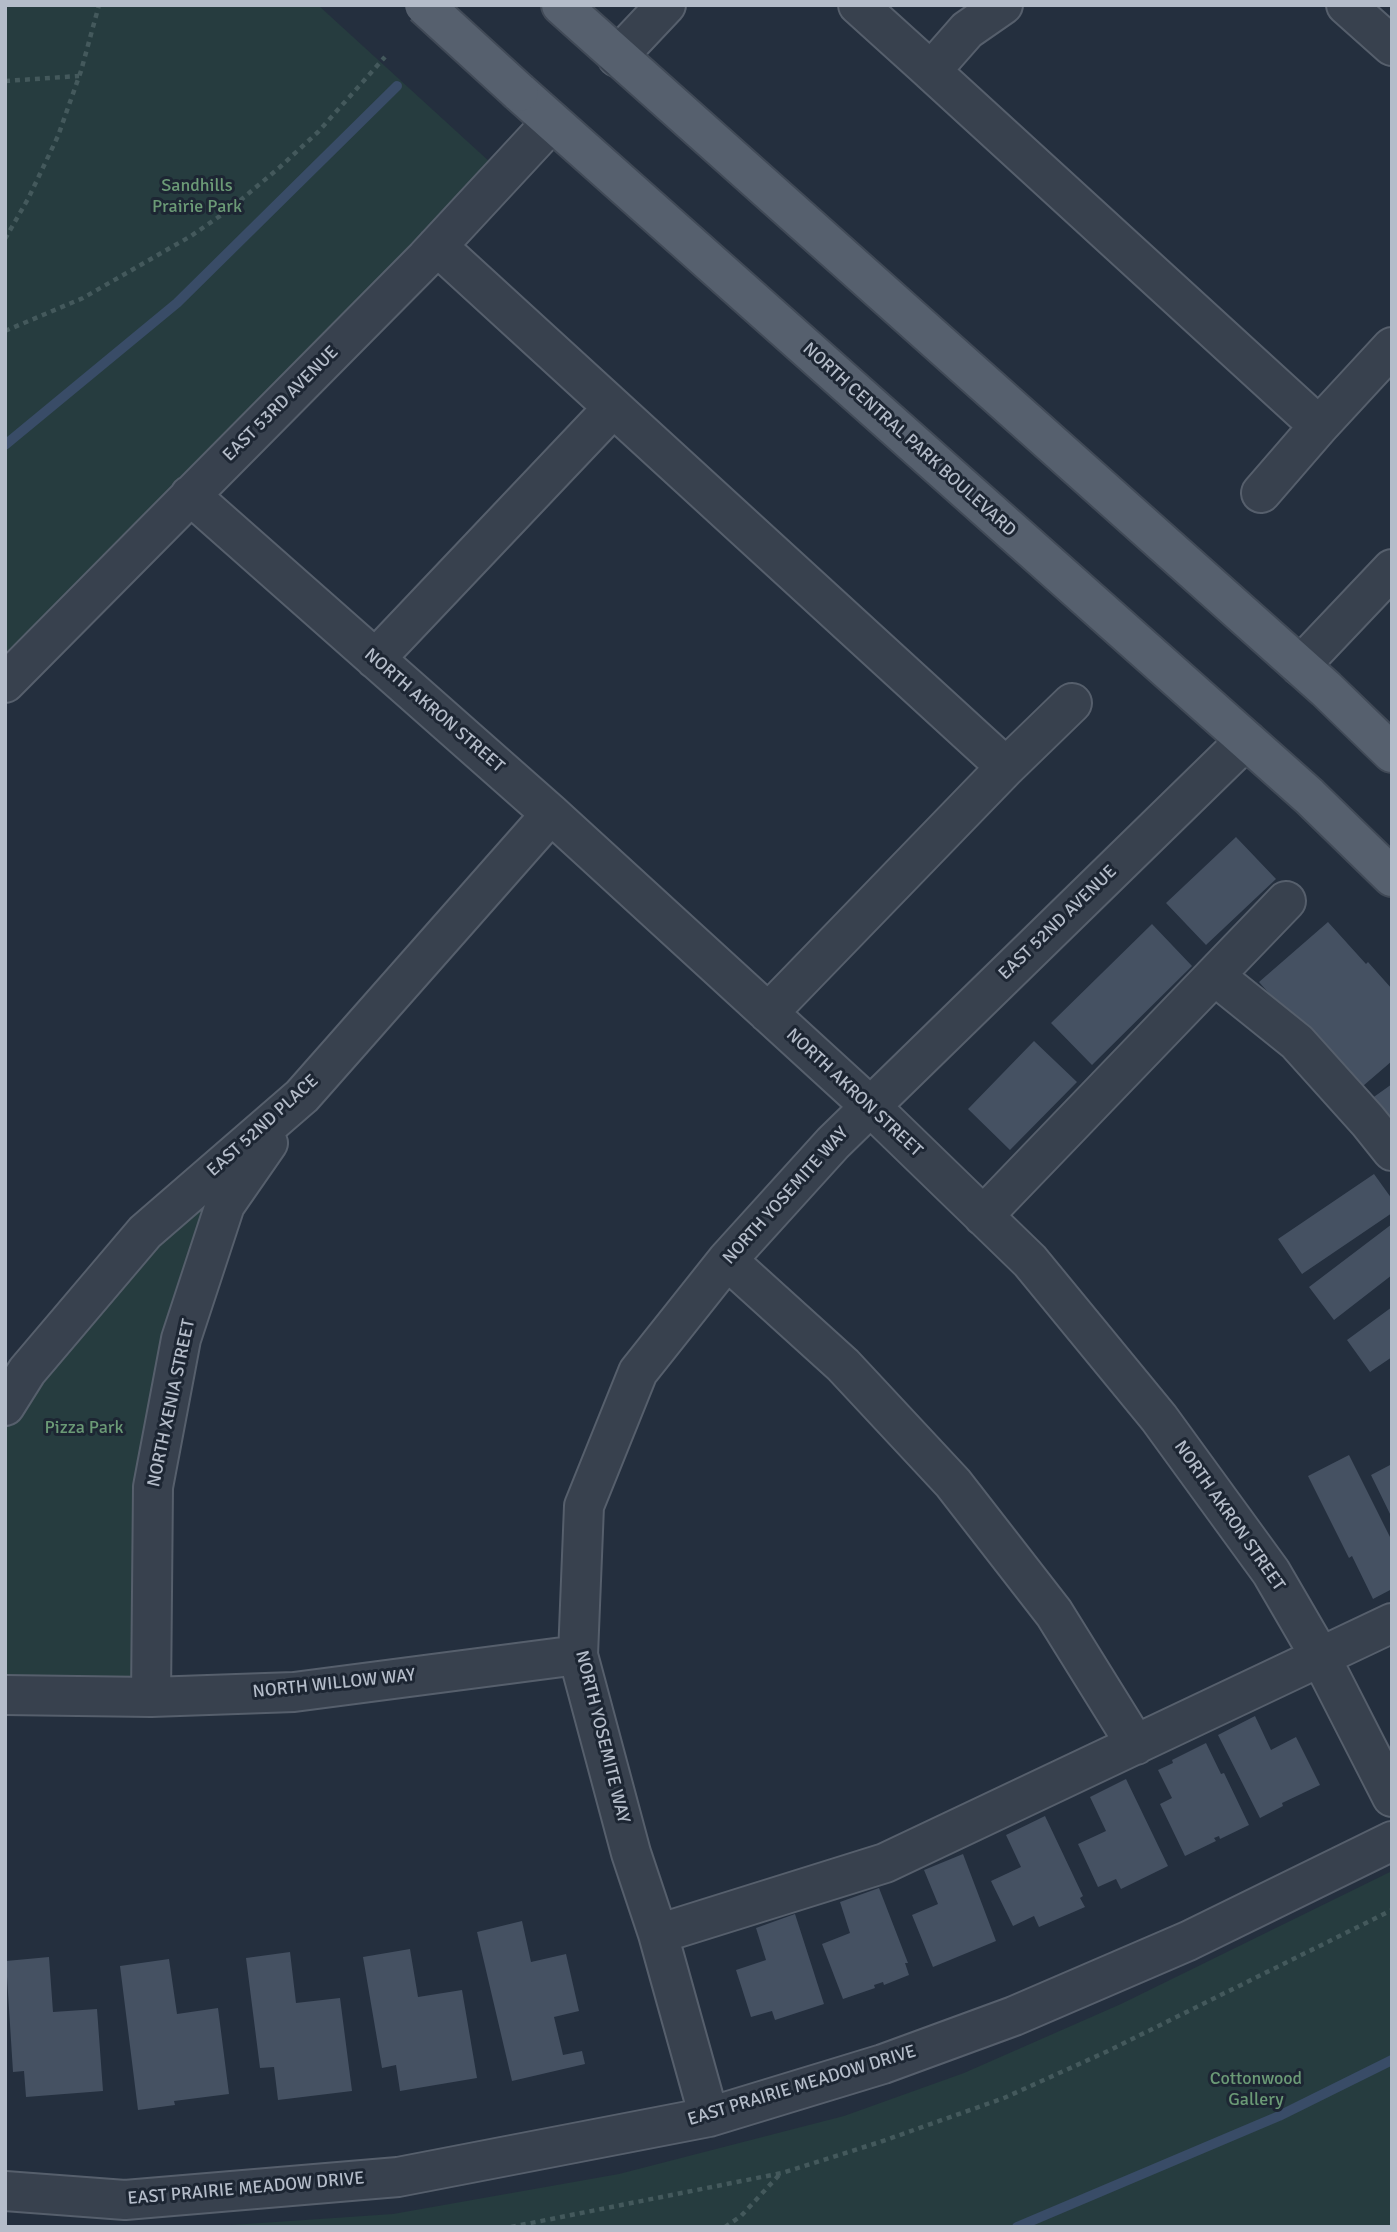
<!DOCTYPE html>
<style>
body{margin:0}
#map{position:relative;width:1397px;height:2232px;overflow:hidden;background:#242f3e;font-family:Signika,sans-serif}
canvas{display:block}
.frame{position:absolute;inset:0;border:7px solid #b4bcc9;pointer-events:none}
</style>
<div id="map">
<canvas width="1397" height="2232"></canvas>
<div class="frame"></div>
</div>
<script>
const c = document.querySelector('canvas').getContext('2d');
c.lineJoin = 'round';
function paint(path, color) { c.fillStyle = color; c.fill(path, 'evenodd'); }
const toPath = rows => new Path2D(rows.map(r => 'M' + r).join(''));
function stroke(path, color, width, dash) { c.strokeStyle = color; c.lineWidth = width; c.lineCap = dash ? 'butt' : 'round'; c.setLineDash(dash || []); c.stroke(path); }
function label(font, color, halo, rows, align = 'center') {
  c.font = font + ' Signika,sans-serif'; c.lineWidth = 6; c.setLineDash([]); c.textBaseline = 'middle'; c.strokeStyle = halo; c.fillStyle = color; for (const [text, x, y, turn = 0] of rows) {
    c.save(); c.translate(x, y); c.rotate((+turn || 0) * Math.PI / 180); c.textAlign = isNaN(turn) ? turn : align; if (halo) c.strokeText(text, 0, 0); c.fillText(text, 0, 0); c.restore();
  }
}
paint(toPath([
 [5,5,318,5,491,163,371,292,5,661],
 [302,1096,225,1205,181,1339,151,1697,5,1695,5,1406],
 [1392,1871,1392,2227,202,2227,393,2214,619,2174,844,2116,964,2073,1121,2004]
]), '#263c3f');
stroke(toPath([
 [5,445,177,303,397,86],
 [1017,2227,1279,2116,1392,2060]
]), '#394c67', 10);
paint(toPath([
 [1236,837,1276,879,1206,945,1166,903],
 [1328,922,1366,964,1368,962,1392,989,1392,1061,1356,1092,1259,982],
 [1152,924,1192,966,1092,1065,1051,1023],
 [1034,1041,1077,1082,1010,1150,968,1109],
 [1392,1084,1392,1128,1371,1099],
 [1374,1174,1392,1199,1392,1213,1302,1274,1278,1239],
 [1392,1224,1392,1275,1334,1320,1309,1287],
 [1392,1307,1392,1357,1370,1372,1347,1340],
 [1349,1455,1392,1541,1392,1589,1373,1599,1352,1556,1349,1558,1308,1476],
 [1392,1464,1392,1518,1371,1475],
 [1255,1716,1271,1750,1296,1737,1320,1785,1282,1803,1283,1806,1260,1818,1218,1735],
 [1206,1743,1221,1774,1224,1773,1249,1825,1220,1839,1219,1836,1214,1838,1216,1841,1185,1856,1160,1804,1172,1798,1158,1770,1173,1763,1172,1760],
 [1126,1779,1168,1866,1121,1889,1116,1879,1098,1887,1078,1844,1106,1831,1090,1797],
 [1045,1816,1083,1896,1080,1898,1085,1907,1039,1927,1034,1916,1013,1926,991,1881,1021,1867,1006,1835],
 [963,1854,996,1941,933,1967,912,1915,938,1904,924,1870],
 [879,1888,908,1963,905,1963,909,1975,884,1985,883,1982,874,1985,875,1988,843,1999,822,1944,850,1933,840,1902],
 [795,1914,824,2004,775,2020,772,2011,751,2017,736,1970,766,1960,756,1928],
 [522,1921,531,1962,566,1954,579,2011,554,2017,563,2055,582,2051,585,2064,512,2081,477,1932],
 [410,1949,418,1997,462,1990,477,2078,400,2091,396,2065,382,2068,363,1957],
 [290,1952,296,2003,340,1998,352,2091,278,2100,274,2067,260,2068,246,1958],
 [49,1957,53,2012,97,2009,103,2091,26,2097,24,2071,13,2072,6,1961],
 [169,1959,177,2014,218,2008,229,2094,174,2101,175,2105,138,2110,120,1966]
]), '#455162');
const minor = toPath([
 [858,5,931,71,967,30,1003,5],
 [1346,5,1392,46],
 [617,57,666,5],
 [931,71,1319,426,1261,493],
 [437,246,1006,767],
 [1319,426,1392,347],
 [190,495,551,814,870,1106,1030,1261,1159,1418,1271,1572,1321,1658,1392,1797],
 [375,659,613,408],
 [1300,666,1392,569],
 [5,683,426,258,552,122],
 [1215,976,1297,1042,1368,1121,1392,1151],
 [768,1013,1006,767,1072,703],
 [983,1216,1286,901],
 [727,1260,843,1365,953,1483,1054,1613,1136,1745],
 [5,1406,27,1371,145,1232,302,1096,551,814],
 [5,1695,151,1697,294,1692,578,1655],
 [151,1697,153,1487,181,1339,225,1205,268,1143],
 [658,1934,885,1863,1392,1623],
 [709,2117,658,1934,631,1853,578,1655,584,1506,638,1372,727,1260,833,1143,1246,740],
 [5,2191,125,2200,398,2177,709,2117,883,2064,1014,2016,1188,1941,1392,1841]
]);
const major = toPath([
 [561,5,1326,689,1392,753],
 [519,92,1309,796,1392,877]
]);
stroke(minor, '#565f6c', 42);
stroke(major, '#414a57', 42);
stroke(toPath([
 [5,81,79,76],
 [5,239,28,199,58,136,81,71,99,5],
 [5,331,83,298,191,236,230,209,280,167,318,132,385,57],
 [511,2227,782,2173,880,2142,1004,2098,1108,2051,1392,1910],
 [725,2227,741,2216,780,2174]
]), '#44595c', 4.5, [5, 5]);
stroke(minor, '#38414e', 38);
stroke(major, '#56606e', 38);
const majorBridge = toPath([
 [424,5,519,92]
]);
stroke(majorBridge, '#414a57', 42, []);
stroke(majorBridge, '#56606e', 38);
label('18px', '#6b9a76', '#1d2633', [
 ["Sandhills",197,186],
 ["Prairie Park",197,207],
 ["Pizza Park",84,1428],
 ["Cottonwood",1256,2079],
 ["Gallery",1256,2100]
]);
label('18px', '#b4bcc9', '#1d2633', [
 ["EAST 53RD AVENUE",281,404,-45],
 ["NORTH CENTRAL PARK BOULEVARD",909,440,42],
 ["NORTH AKRON STREET",434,711,41],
 ["EAST 52ND AVENUE",1058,923,-44],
 ["NORTH AKRON STREET",854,1093,43],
 ["EAST 52ND PLACE",263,1126,-42],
 ["NORTH YOSEMITE WAY",786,1196,-48],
 ["NORTH XENIA STREET",172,1403,-78],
 ["NORTH AKRON STREET",1229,1516,55],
 ["NORTH WILLOW WAY",334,1684,-6],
 ["NORTH YOSEMITE WAY",602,1737,76],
 ["EAST PRAIRIE MEADOW DRIVE",802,2086,-17],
 ["EAST PRAIRIE MEADOW DRIVE",246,2189,-5]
]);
</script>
